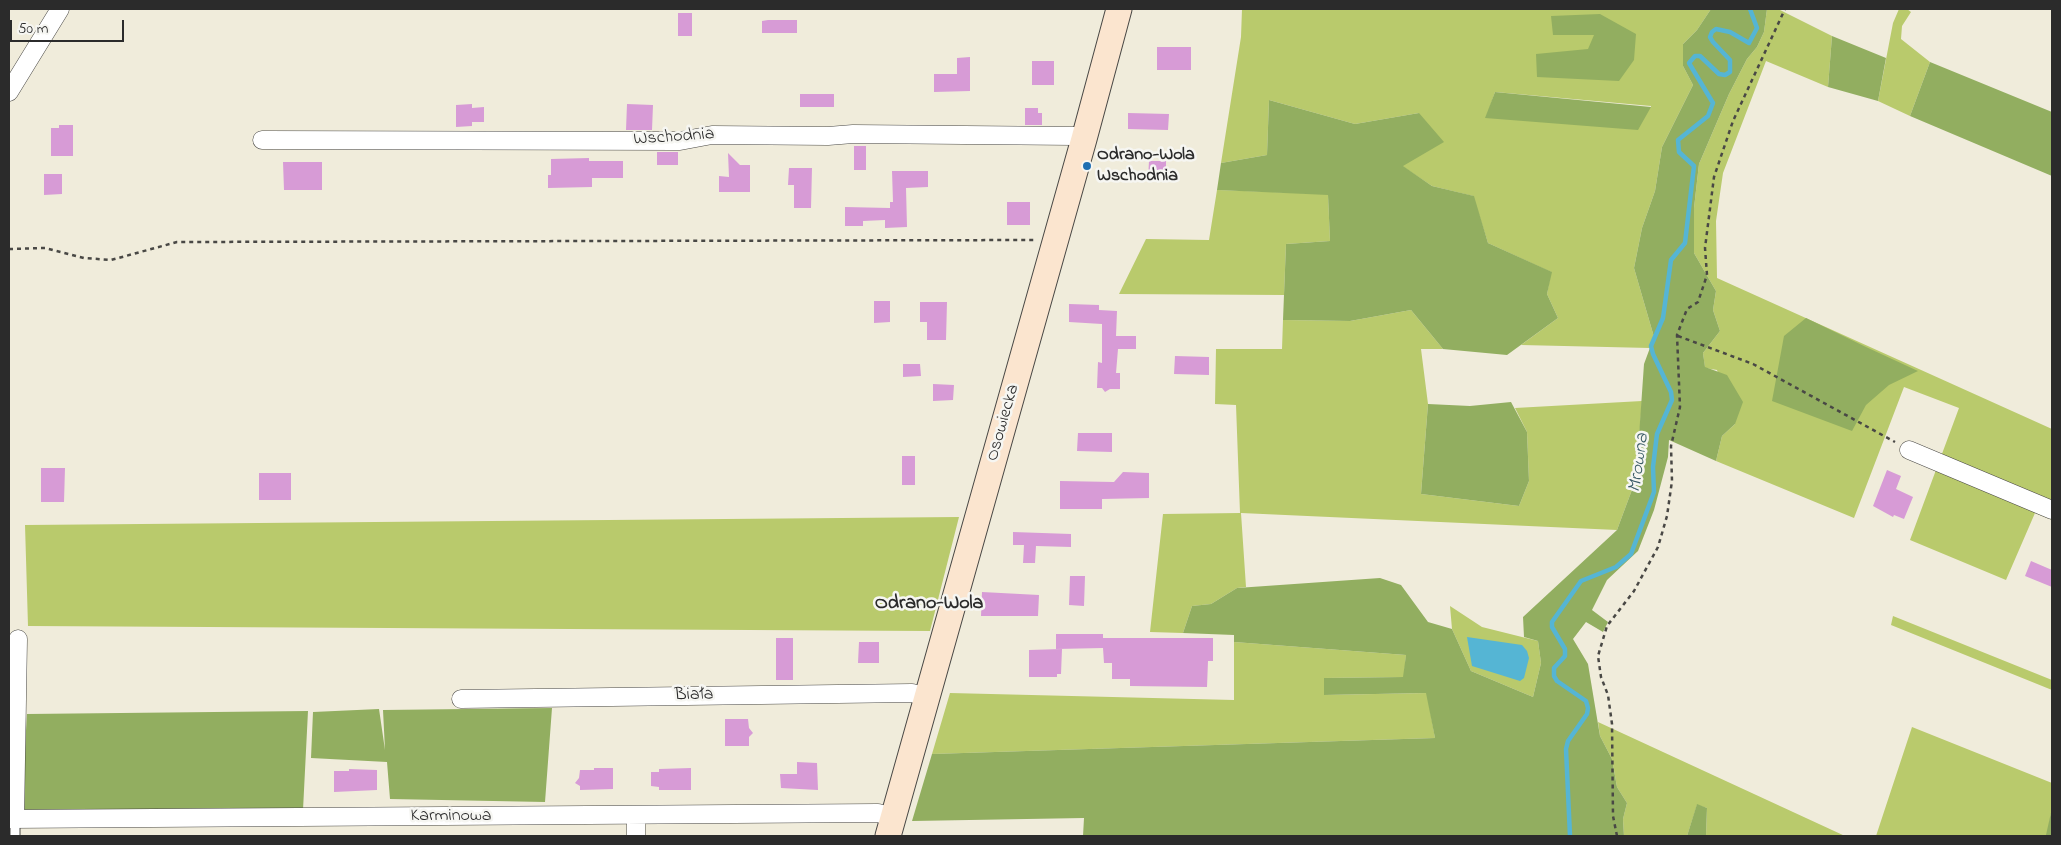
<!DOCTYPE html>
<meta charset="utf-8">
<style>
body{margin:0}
#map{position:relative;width:2061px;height:845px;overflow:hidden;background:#f0ecdb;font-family:"Indie Flower",sans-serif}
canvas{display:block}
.frame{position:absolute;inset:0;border:10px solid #2b2b2b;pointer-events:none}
.scale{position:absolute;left:10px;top:20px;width:114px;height:22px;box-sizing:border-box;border:2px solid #2b2b2b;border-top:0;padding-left:6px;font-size:15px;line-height:18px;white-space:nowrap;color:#2b2b2b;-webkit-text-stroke:4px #f6f6f2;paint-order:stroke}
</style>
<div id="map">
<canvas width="2061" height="845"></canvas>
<div class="frame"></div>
<div class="scale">50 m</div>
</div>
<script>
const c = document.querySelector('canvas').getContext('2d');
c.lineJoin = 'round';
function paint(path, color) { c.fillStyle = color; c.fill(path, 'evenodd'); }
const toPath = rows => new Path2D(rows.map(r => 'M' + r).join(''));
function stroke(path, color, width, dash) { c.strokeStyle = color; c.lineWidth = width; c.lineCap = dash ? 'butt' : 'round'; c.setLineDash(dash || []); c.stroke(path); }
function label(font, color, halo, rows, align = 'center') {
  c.font = font + ' "Indie Flower",sans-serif'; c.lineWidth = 5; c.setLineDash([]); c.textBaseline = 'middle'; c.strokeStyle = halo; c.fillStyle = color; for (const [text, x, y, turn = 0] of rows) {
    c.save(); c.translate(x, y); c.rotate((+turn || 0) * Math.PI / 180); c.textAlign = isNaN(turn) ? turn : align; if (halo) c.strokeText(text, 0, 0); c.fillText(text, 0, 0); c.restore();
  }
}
paint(toPath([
 [1242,9,1711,9,1697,30,1683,44,1683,66,1693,85,1662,147,1655,191,1642,228,1634,268,1654,337,1650,348,1521,345,1558,318,1547,294,1551,272,1488,243,1473,196,1432,186,1402,166,1419,113,1355,124,1269,100,1267,155,1221,163,1241,37],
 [1495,92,1651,106,1651,107,1486,118],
 [1767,9,1778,9,1832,36,1828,87,1766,61,1723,173,1716,221,1717,278,2052,429,2052,520,2035,513,2006,580,1910,540,1959,408,1904,387,1854,518,1716,461,1722,436,1735,424,1717,370,1705,368,1703,353,1720,331,1713,310,1716,291,1694,253,1694,208,1699,164,1729,94,1747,59,1757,47,1764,32],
 [1899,9,1907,9,1911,12,1902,26,1901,39,1930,62,1910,116,1878,101,1893,23],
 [1217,190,1328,194,1330,241,1286,244,1284,295,1119,294,1146,239,1209,240],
 [1411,310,1443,349,1421,349,1428,404,1421,494,1519,506,1529,481,1527,432,1515,408,1642,401,1636,479,1617,530,1241,513,1246,587,1237,588,1211,604,1192,606,1183,633,1150,632,1163,514,1240,513,1236,405,1215,404,1216,349,1282,349,1283,320,1350,321],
 [959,517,930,631,28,626,25,525],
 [1450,606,1482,627,1538,641,1541,663,1533,697,1471,671,1452,629],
 [1893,616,2052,680,2052,690,1891,625],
 [1234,642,1406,655,1404,677,1324,678,1324,695,1427,693,1435,738,932,754,950,693,1234,700],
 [1598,722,1845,836,1706,836,1707,808,1697,805,1687,836,1624,836,1623,819,1627,803,1617,787,1612,759,1600,736],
 [1912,727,2052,783,2052,808,2047,836,1876,836]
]), '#b9ca6c');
paint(toPath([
 [1711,9,1767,9,1764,32,1757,47,1747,59,1729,94,1699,164,1694,208,1694,253,1716,291,1713,310,1720,331,1703,353,1705,367,1727,375,1743,402,1735,424,1722,436,1716,461,1669,440,1668,457,1654,510,1638,551,1607,580,1592,610,1608,622,1603,632,1586,622,1573,639,1588,664,1600,736,1612,759,1617,787,1627,803,1623,819,1624,836,1083,836,1084,818,912,821,932,754,1435,738,1426,693,1324,695,1324,678,1403,677,1406,655,1234,642,1234,635,1183,633,1192,606,1211,604,1237,588,1380,578,1401,585,1428,622,1452,629,1471,671,1533,697,1541,663,1538,641,1524,637,1523,617,1617,530,1636,479,1644,364,1654,337,1634,268,1642,228,1655,191,1662,147,1693,85,1683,66,1683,44,1697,30],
 [1600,14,1636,34,1634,60,1619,81,1537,77,1536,54,1588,49,1594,35,1553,35,1551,16],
 [1832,36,1886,58,1878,101,1828,87],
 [1930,62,2052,112,2052,176,1910,116],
 [1495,92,1651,107,1638,130,1485,118],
 [1269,100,1355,124,1419,113,1444,142,1403,166,1432,186,1474,196,1488,243,1552,272,1547,294,1558,318,1507,355,1443,349,1411,310,1350,321,1283,320,1286,244,1330,241,1328,195,1217,190,1221,163,1267,155],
 [1806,318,1866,347,1918,371,1889,385,1866,405,1852,431,1772,401,1784,336],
 [1511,402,1527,432,1529,481,1519,506,1421,494,1428,404,1470,406],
 [552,708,545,802,390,799,387,762,311,758,313,712,379,709,385,750,383,710],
 [308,711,303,810,21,813,27,714],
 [1697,804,1707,808,1706,836,1687,836],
 [2052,808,2052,836,2047,836,2046,835]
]), '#92ae60');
paint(toPath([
 [1467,637,1522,645,1527,651,1529,658,1524,678,1520,681,1472,666]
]), '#55b5d4');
stroke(toPath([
 [1570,836,1566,749,1568,741,1587,714,1588,708,1586,701,1557,681,1554,676,1554,668,1565,656,1565,649,1552,627,1552,622,1581,581,1616,567,1631,554,1654,492,1653,467,1657,434,1672,400,1671,392,1653,354,1651,346,1663,318,1671,260,1685,243,1694,166,1679,152,1678,140,1708,116,1713,103,1689,63,1695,56,1700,56,1719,74,1725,75,1730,72,1730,60,1713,42,1710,37,1712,32,1716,29,1730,32,1749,43,1757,28,1750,9]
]), '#55b5d4', 4.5);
paint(toPath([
 [678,13,692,13,692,36,678,36],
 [768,20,797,20,797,33,762,33,762,21],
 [1157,47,1191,47,1191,70,1157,70],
 [970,57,970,91,934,92,934,74,957,74,957,58],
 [1032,61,1054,61,1054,85,1032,85],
 [800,94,834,94,834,107,800,107],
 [472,104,472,108,484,107,484,122,472,122,472,126,456,127,456,105],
 [627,104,653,105,652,130,626,130],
 [1025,108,1038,108,1038,113,1042,113,1042,125,1025,125],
 [1128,113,1169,114,1168,130,1128,129],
 [59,125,73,125,73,156,51,156,51,128,59,128],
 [854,146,866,146,866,170,854,170],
 [657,152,678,152,678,165,657,165],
 [728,153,740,165,750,165,750,192,719,192,719,176,729,177],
 [589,158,589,161,623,161,623,178,592,178,592,187,548,188,548,175,551,175,551,159],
 [1149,161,1166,161,1166,180,1148,180],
 [283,162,322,162,322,190,284,190],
 [789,168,812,168,811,208,794,208,794,185,788,185],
 [892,171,928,171,928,187,906,188,907,227,885,228,885,220,863,221,863,226,845,226,845,207,890,208,890,202,893,202],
 [44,174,62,174,62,194,44,195],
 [1007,202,1030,202,1030,225,1007,225],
 [874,301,890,301,890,322,874,323],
 [920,302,947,302,946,340,927,340,927,322,920,322],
 [1069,304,1099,305,1099,310,1117,311,1116,336,1136,336,1136,349,1118,349,1116,373,1120,373,1120,389,1110,389,1105,392,1102,388,1097,388,1098,362,1102,363,1102,324,1069,322],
 [1175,356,1209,357,1209,375,1174,374],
 [903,364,920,364,921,376,903,377],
 [933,384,954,385,953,400,933,401],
 [1078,433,1112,433,1112,452,1077,451],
 [902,456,915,456,915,485,902,485],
 [41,468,65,468,64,502,41,502],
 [1887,470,1901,476,1896,489,1913,497,1904,519,1894,515,1893,517,1873,506],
 [1123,472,1149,473,1149,498,1102,499,1102,509,1060,509,1060,481,1114,482],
 [259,473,291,473,291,500,259,500],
 [1013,532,1071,534,1071,547,1036,546,1035,563,1023,563,1024,545,1013,545],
 [2031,561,2052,570,2052,587,2025,576],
 [1070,576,1085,576,1084,606,1069,605],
 [982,592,1039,595,1038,616,981,616],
 [1056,634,1103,634,1103,638,1213,638,1213,661,1208,661,1207,687,1130,686,1130,679,1112,679,1112,663,1104,663,1103,648,1056,649],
 [776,638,793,638,793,680,776,680],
 [859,642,879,642,879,663,858,663],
 [1062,649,1061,674,1057,674,1057,677,1029,677,1029,650],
 [725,719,748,719,749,728,753,733,749,737,749,746,725,746],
 [797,762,817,763,818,790,781,788,780,774,797,774],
 [594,768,613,768,613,789,580,790,580,786,575,783,579,778,580,770,594,770],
 [691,768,691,790,659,790,659,787,651,786,651,772,659,772,659,769],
 [349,769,377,770,377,790,334,792,334,771,349,771]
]), '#d79bd6');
const lane = toPath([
 [15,819,15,836]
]);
const street = toPath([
 [9,92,60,9],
 [262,140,680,141,712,135,828,136,853,134,1075,136,1084,139],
 [1909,450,2052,510],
 [461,699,912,693,927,697],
 [636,815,636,836],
 [9,819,878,813,893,817],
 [15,819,18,639]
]);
const secondary = toPath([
 [888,836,1084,139,1119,9]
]);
stroke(lane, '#494845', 11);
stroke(street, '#494845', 19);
stroke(secondary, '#494845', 27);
stroke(toPath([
 [9,249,45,248,84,258,111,260,177,242,1036,240],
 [1678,336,1753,364,1895,442],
 [1617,836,1613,816,1612,724,1608,695,1601,677,1598,656,1607,626,1634,591,1658,547,1667,516,1672,481,1671,446,1680,407,1677,335,1687,309,1698,302,1707,275,1705,248,1714,177,1733,121,1785,9]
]), '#494845', 2.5, [4, 4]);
stroke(lane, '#fff', 9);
stroke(street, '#fff', 18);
stroke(secondary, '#fbe5cf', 25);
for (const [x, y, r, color] of [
 [1087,166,5,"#1f6fb2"]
]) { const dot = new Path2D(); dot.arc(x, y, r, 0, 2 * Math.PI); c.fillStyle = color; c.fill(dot); stroke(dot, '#f6f6f2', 2); }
label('18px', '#2b2b2b', '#f6f6f2', [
 ["Wschodnia",674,138,-4],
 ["Osowiecka",1004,423,-74],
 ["Biała",694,696,-1],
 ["Karminowa",451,817]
]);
label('bold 18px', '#2b2b2b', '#f6f6f2', [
 ["Odrano-Wola",1097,156],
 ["Wschodnia",1097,177]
], 'left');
label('italic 19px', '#3a5b66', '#f6f6f2', [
 ["Mrowna",1640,463,-82]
]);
label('bold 20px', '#2b2b2b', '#f6f6f2', [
 ["Odrano-Wola",929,605]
]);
</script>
